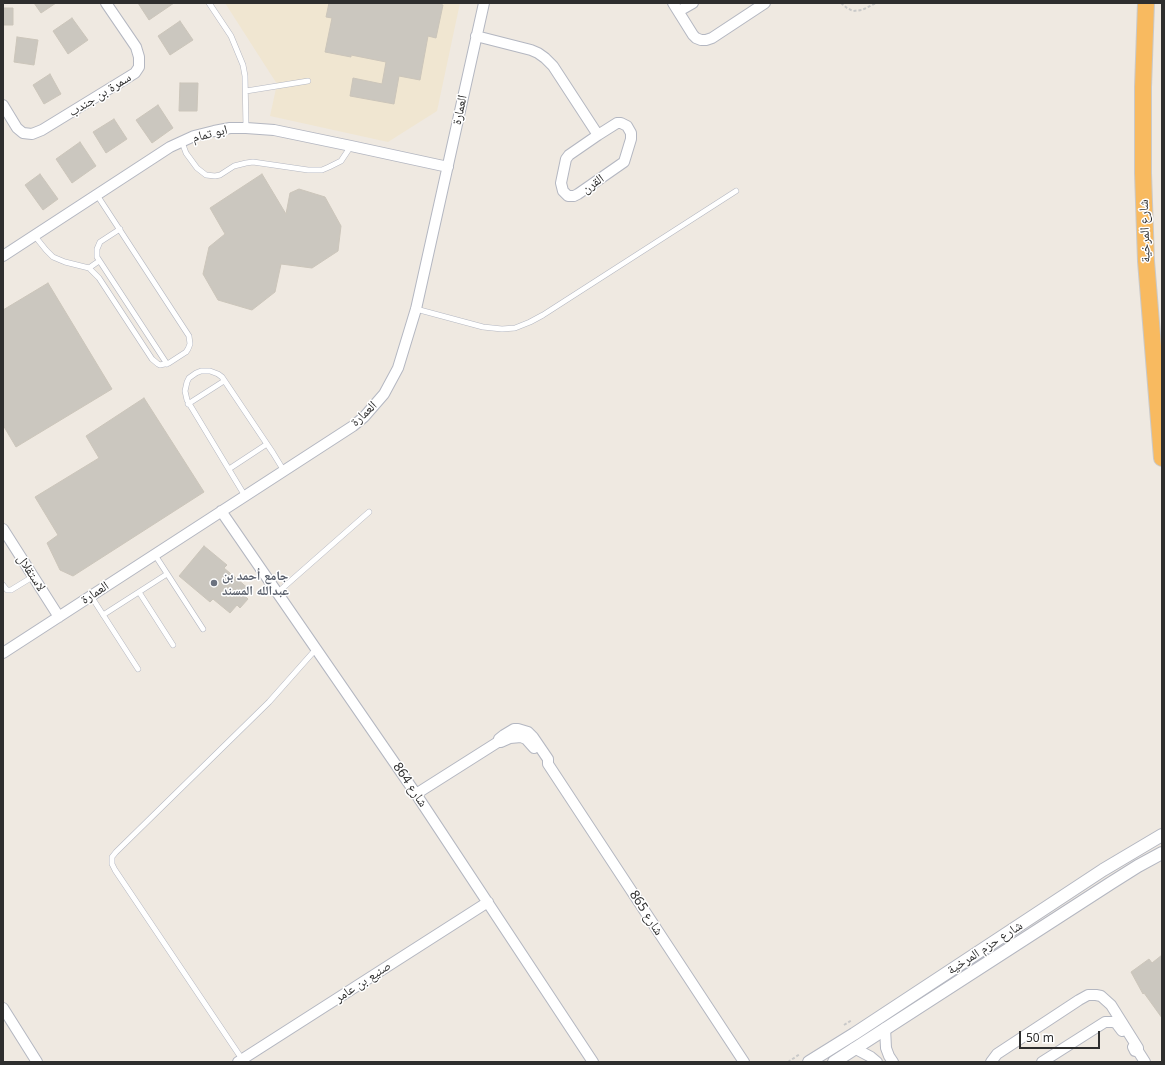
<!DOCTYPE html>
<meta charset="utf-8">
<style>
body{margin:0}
#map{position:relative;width:1165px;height:1065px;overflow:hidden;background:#efe9e1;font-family:"Noto Sans",sans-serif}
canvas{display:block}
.frame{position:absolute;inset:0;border:4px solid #2e2e2e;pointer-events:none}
.scale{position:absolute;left:1019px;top:1031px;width:81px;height:18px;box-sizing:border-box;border:2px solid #2e2e2e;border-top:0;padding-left:5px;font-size:12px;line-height:14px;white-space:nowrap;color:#2e2e2e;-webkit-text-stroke:3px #fff;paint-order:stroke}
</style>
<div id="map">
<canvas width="1165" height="1065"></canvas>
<div class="frame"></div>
<div class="scale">50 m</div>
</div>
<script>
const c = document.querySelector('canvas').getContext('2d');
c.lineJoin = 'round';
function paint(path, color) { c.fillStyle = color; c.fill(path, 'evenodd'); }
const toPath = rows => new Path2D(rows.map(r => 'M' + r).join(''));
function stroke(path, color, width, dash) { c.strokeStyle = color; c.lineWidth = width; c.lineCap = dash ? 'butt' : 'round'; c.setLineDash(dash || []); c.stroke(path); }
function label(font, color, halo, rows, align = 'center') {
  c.font = font + ' "Noto Sans","Noto Naskh Arabic",sans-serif'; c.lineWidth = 3; c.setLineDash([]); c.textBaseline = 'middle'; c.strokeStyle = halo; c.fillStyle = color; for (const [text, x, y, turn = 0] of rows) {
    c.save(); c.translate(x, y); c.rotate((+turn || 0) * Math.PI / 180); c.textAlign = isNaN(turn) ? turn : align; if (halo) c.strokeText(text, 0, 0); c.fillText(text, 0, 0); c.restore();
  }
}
paint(toPath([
 [225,3,460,3,437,111,388,142,270,116,277,84]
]), '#f0e6d1');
const building = toPath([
 [34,3,56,3,41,13,34,3],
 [138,3,174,3,149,20,138,3],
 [329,3,435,3,443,5,436,38,428,36,420,80,399,76,394,104,350,96,353,78,382,84,386,62,351,55,351,57,325,52,332,18,326,17,329,3],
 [3,8,13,8,13,25,3,25,3,8],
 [72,18,88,40,68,54,53,31,72,18],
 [180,21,193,40,170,55,158,36,180,21],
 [17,37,38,40,34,65,14,62,17,37],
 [50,74,61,94,44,104,33,85,50,74],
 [180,83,198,83,197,111,179,111,180,83],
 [158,105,173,128,152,143,136,120,158,105],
 [114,119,127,139,106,153,93,132,114,119],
 [80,142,96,166,72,183,56,159,80,142],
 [40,174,58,199,43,210,25,185,40,174],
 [262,174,286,214,290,193,299,189,325,197,341,226,338,251,312,268,281,264,275,292,252,310,218,300,203,274,209,247,225,234,210,208,262,174],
 [48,283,112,389,16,447,3,425,3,310,48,283],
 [144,398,204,492,73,576,60,570,47,543,58,535,35,497,99,458,86,436,144,398],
 [204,546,227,565,224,568,250,590,245,596,248,599,240,608,237,605,230,613,213,599,210,602,179,576,204,546],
 [1162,955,1162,1018,1144,993,1143,994,1131,972,1149,959,1152,963,1162,955]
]);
paint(building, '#cbc7bf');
stroke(building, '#cbc5ba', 1);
const service = toPath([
 [209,3,231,36,243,65,245,76,246,128],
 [246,91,308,81],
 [182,142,186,153,197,168,206,175,215,176,220,175,234,166,246,163,253,162,308,170,322,170,329,167,341,161,351,146],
 [120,229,100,242,97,249,97,257,167,364],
 [34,235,46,250,53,257,65,262,89,268,99,278,152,359,158,364,160,365,169,363,186,352,188,349,190,344,189,336,97,195],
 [89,268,99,261],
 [416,309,483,327,502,329,515,328,530,322,543,315,736,191],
 [188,404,224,381],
 [229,469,267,444],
 [245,496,187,400,185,391,187,382,189,378,196,373,201,371,210,371,218,374,222,377,273,453,284,471],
 [155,555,203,629],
 [3,585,7,590,11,590,34,576],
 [139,592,173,645],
 [277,593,369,512],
 [91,596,138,669],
 [103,615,167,574],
 [242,1059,115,870,112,864,112,857,116,852,269,702,316,649]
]);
const minor = toPath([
 [673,3,693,35,696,38,701,40,706,40,712,38,765,3],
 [679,11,693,3],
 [476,36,531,50,538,53,545,58,553,66,598,135],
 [3,105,17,128,23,133,32,134,42,130,135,73,139,67,139,57,136,47,106,3],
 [617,123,621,123,627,126,631,133,631,139,624,162,578,194,574,196,568,196,563,191,561,183,566,159,569,155,598,135,617,123],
 [3,256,170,147,194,136,214,131,230,128,246,128,274,130,351,146,448,167],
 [221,511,416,794,593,1062],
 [3,529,59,617],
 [3,653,353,426,364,417,384,394,398,368,416,309,484,3],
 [498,742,499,739,504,735,514,729,518,729,528,732,533,737,548,759,548,764,744,1062],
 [416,794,498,742,501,742,510,738,521,737,526,739,534,748],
 [3,1008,37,1062],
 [885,1028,886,1048,889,1056,893,1062],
 [1133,1047,1135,1051,1138,1051,1145,1062],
 [854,1048,871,1057,877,1062],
 [238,1062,488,902],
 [991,1062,997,1054,1079,1000,1088,995,1096,995,1101,996,1111,1005,1138,1048,1138,1051],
 [1042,1062,1105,1022,1112,1022,1116,1023,1122,1031]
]);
const tertiary = toPath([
 [809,1062,854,1034,1103,870,1162,835],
 [834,1062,1111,883,1138,866,1162,853]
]);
const trunk = toPath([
 [1146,3,1143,87,1143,173,1146,261,1162,458]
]);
stroke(service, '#b4b7c1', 6);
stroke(minor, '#b4b7c1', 12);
stroke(tertiary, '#b4b7c1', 14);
stroke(trunk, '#c9c9c9', 18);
stroke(toPath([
 [841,3,847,8,853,11,862,10,876,3],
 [844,1025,852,1020],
 [788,1062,800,1054]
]), '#c9c9c9', 2, [3, 2]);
stroke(service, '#fff', 5);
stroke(minor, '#fff', 10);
stroke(tertiary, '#fff', 12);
stroke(trunk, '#f8ba60', 16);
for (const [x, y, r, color] of [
 [214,583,4,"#6b7280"]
]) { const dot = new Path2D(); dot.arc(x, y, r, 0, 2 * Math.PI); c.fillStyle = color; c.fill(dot); stroke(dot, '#fff', 1.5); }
label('13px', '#2e2e2e', '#fff', [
 ["سمرة بن جندب",100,95,-32],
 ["العمارة",460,110,-78],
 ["ابو تمام",210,134,-14],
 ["القرن",593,184,-34],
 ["شارع المرخية",1145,231,-92],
 ["العمارة",364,414,-43],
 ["لاستقلال",31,573,57],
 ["العمارة",95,593,-33],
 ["شارع 864",410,785,56],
 ["شارع 865",646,913,57],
 ["شارع حزم المرخية",985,948,-33],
 ["صنيع بن عامر",363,982,-33]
]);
label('bold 13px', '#5b616d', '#fff', [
 ["جامع أحمد بن",222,576],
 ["عبدالله المسند",222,591]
], 'left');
</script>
